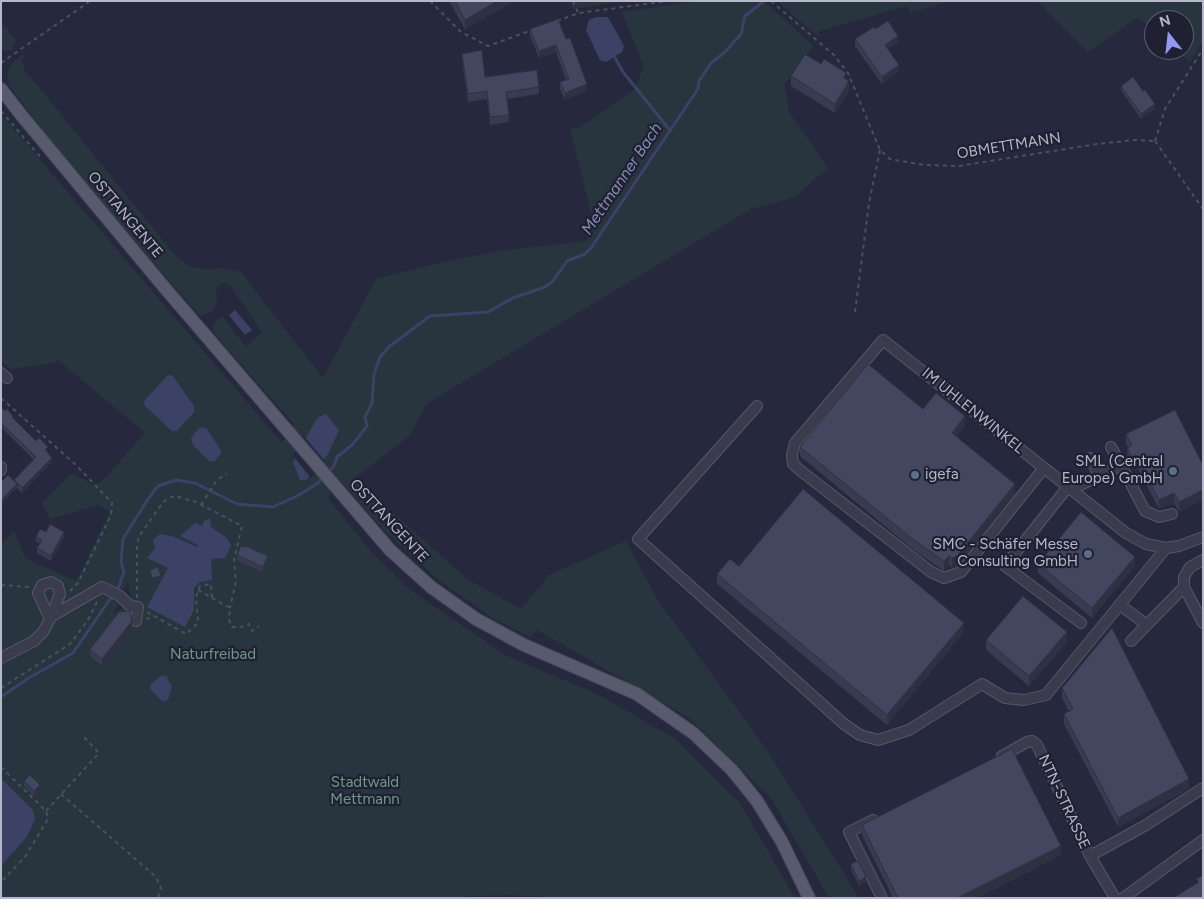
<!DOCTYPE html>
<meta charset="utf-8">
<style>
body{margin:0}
#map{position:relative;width:1204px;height:899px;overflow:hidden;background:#26293e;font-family:Figtree,sans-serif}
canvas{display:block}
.frame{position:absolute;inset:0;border:2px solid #b6b8c9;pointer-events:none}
.north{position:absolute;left:1144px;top:10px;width:50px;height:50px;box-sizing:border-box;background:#1f2133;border:1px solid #5b5d6f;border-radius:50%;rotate:344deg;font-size:14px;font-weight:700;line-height:20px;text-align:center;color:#b6b8c9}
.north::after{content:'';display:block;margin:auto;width:18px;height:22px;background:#9199f3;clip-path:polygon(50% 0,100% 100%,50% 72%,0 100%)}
</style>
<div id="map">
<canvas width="1204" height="899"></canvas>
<div class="frame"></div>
<div class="north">N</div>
</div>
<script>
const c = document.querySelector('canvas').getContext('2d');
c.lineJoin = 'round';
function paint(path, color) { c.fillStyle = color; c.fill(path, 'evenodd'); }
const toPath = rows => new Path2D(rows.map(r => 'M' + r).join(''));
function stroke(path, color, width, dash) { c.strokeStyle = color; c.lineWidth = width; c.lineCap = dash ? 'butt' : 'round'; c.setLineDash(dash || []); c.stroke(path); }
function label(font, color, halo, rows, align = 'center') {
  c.font = font + ' Figtree,sans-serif'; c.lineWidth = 4.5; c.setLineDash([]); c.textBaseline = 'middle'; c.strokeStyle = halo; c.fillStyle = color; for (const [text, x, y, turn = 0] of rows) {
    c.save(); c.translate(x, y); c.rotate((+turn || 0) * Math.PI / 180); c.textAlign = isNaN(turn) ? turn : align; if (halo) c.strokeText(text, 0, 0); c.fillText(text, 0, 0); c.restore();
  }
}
paint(toPath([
 [569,1,625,1,573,9],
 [698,1,764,1,813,46,785,84,789,112,828,168,795,197,751,209,426,404,410,435,355,478,467,579,521,609,549,575,626,541,657,599,767,750,859,898,829,898,771,798,688,717,536,629,531,637,494,619,436,578,385,531,340,480,328,498,372,553,410,590,507,656,597,694,674,738,740,803,795,898,564,898,510,895,429,898,1,898,1,866,26,838,14,790,1,778,1,544,14,531,25,558,76,581,110,512,98,505,50,519,42,503,72,473,95,486,106,477,145,433,58,360,54,363,10,369,1,360,1,114,282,443,294,424,213,332,213,324,222,316,246,347,262,332,229,284,224,282,216,288,217,302,212,312,200,316,97,197,40,127,10,86,7,74,12,63,27,51,22,60,24,69,175,255,191,267,205,269,224,268,241,272,323,378,376,279,425,266,498,251,587,241,594,226,570,128,577,129,633,91,644,67,622,12],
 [128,582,132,602,113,614,121,601,104,593,110,586,122,590],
 [777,1,949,1,910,13,907,6,819,31,820,38],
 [1037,1,1203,1,1203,41,1190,62,1177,50,1184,50,1184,20,1154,20,1154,31,1138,17,1088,52],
 [1,22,16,40,12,50,1,50]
]), '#28353f');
paint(toPath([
 [596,17,608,17,624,46,622,52,606,62,600,60,586,30,589,20],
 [235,310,252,330,245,335,229,315],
 [168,375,173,376,194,406,194,412,177,431,172,431,145,406,144,401],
 [326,414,339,430,328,454,306,480,300,480,293,462,317,418],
 [199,428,206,428,221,450,221,453,215,461,210,462,193,445,191,438],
 [210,519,211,527,227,538,231,546,225,558,211,559,212,580,200,582,194,588,194,610,185,627,147,607,168,568,147,558,155,548,153,540,160,534,172,536,197,547,198,545,180,536,195,523,202,526,205,520],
 [161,676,166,676,172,686,168,700,163,702,150,689,151,684],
 [1,778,33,810,35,820,26,838,1,866]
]), '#3c4166');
paint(toPath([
 [303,435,325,461,311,478,293,456]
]), '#26293e');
stroke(toPath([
 [613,54,623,72,669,129],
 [328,473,334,466,337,457,353,444,367,426,365,417,372,403,374,374,380,357,390,346,430,316,488,312,513,298,545,287,553,281,567,261,585,254,591,248,698,89,699,81,711,63,725,52,741,34,745,16,764,1],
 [1,697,27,679,73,653,119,586,124,572,121,562,123,539,148,499,158,486,176,480,195,483,237,504,273,507,297,496,317,484,323,477]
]), '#3c4166', 3);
const minor = toPath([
 [1,373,7,378],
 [757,406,638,539,844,724,860,735,878,740,909,730,982,684,1005,698,1024,700,1046,695,1166,548,1179,546,1203,537],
 [1090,458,1099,475],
 [1121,465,1145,511,1159,517,1172,514],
 [1,467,1,470],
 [1044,468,961,572,944,578,931,572,801,471,793,464,792,455,795,443,883,340,1126,533,1146,544,1166,548],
 [1067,488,1005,566,1081,623],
 [1070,490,1121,465,1111,447],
 [1203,560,1190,567,1184,577,1184,587,1203,623],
 [1120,605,1147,625],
 [52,616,102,587,120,596,130,606,138,607,136,621],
 [1131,641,1184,587],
 [1,658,34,641,43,632,50,619,60,594,58,586,51,582,42,585,38,593,50,619],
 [1002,756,1027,742,1032,741,1037,745,1090,856,1115,898],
 [873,820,849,832,882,898],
 [1090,856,1146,825,1203,788],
 [1123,898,1203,840]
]);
const major = toPath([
 [1,89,22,116,164,287,390,550,431,587,476,619,524,645,637,694,693,733,732,770,757,801,782,842,809,898]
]);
stroke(minor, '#555769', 12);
stroke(major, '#434557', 14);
stroke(toPath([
 [430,1,461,32,488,46,532,30],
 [573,1,578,13],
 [771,1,834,55,848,73,880,150,890,159,924,165,959,166,1097,144,1135,140,1155,141],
 [557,21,579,13,668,1],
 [1,63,90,1],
 [1,111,42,159],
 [1155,141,1165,109,1203,49],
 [1155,141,1203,209],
 [855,312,869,203,880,150],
 [1,398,76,465,112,503,111,515,78,583,70,591],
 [201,505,217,480,227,474],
 [1,585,29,587],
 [198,590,230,608,229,620,232,627,241,627,249,624,252,631,259,626],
 [137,598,137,543,140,535,161,505,168,498,175,496,196,502,242,526,234,560,236,581,230,608],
 [147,612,154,616],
 [146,619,154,616,186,634,198,623,196,597,200,586,211,584,212,598],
 [1,688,70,644,88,620,97,602],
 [1,767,46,811,48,819,25,857,1,882],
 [61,794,156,877,161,888,158,898],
 [46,811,99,753,82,735]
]), '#46525c', 2, [4, 4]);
stroke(minor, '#3a3c4e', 10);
stroke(major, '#585b6e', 12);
paint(toPath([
 [449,1,515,1,465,29],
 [530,29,566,39,587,91,565,100,560,89,560,82,566,80,556,52,539,58,530,36],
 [875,29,898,42,888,49,899,71,882,84,855,46,855,39],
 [462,54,485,77,539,87,539,94,507,99,509,122,490,125,487,99,468,102,462,61],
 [791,76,846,79,849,91,835,113,791,86],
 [1121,86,1155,109,1141,119,1121,90],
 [1,407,48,452,47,453,52,462,22,493,17,488,14,481,34,460,1,427],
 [923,409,965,426,956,436,1015,494,957,566,952,568,949,565,944,571,915,551,800,456,800,447],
 [1126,434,1203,465,1179,512,1174,503,1159,509,1136,465,1132,467,1127,457,1128,447,1126,444],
 [46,532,64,537,51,561,37,553,37,548,40,543,36,541,36,537],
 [245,547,268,561,263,572,237,560,237,555],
 [1038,564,1135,566,1092,618,1038,573],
 [739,566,964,632,887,725,717,584,717,574],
 [132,629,102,666,90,656,90,649],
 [986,640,1067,642,1029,686,986,650],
 [1062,688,1189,789,1118,827,1064,724,1064,714,1069,711,1062,698],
 [24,781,40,790,34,796,24,786],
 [862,825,1061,855,977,898,893,898,862,835],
 [851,864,866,882,859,886,851,869]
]), '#393c51');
paint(toPath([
 [497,1,515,1,465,29,465,20],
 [898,36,898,42,885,51,885,45],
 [556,45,556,52,539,58,539,51],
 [899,65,899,71,882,84,882,77],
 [849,81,849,91,835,113,835,104],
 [587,84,587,91,565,100,565,93],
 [1155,104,1155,109,1141,119,1141,114],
 [965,416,965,426,952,442,952,433],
 [1136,455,1136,465,1132,467,1132,457],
 [52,458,52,462,22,493,22,488],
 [17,484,17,488,1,505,1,500],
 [1015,484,1015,494,957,566,952,568,952,558],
 [1203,490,1203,500,1179,512,1179,502],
 [1174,493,1174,503,1159,509,1159,500],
 [64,532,64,537,51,561,51,556],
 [268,556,268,561,263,572,263,567],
 [949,556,949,565,944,571,944,561],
 [1135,557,1135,566,1092,618,1092,608],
 [161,576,161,578,152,581,152,578],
 [132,621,132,629,102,666,102,659],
 [964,623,964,632,887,725,887,715],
 [1067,632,1067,642,1029,686,1029,676],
 [1189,779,1189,789,1118,827,1118,818],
 [40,785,40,790,34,796,34,791],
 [1061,846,1061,855,977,898,957,898],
 [866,877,866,882,859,886,859,881]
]), '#2e3142');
const building = toPath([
 [455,1,497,1,465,20,455,1],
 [558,19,566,39,570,38,587,84,565,93,560,82,569,79,556,45,539,51,530,29,558,19],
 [888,21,898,36,885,45,899,65,882,77,855,39,874,27,875,29,888,21],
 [482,50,485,77,537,70,539,87,506,92,509,115,490,117,487,91,468,94,462,54,482,50],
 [805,54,821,64,824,59,846,73,844,78,849,81,835,104,791,76,805,54],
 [1133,77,1143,91,1145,90,1155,104,1141,114,1121,86,1133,77],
 [868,364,923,409,936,393,965,416,952,433,1015,484,957,556,952,558,949,556,944,561,915,541,800,447,868,364],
 [1,407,5,411,7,409,13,416,12,417,36,441,39,438,48,447,45,450,52,458,22,488,14,480,36,457,1,423,1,407],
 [1175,410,1203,465,1203,490,1179,502,1174,493,1159,500,1136,455,1132,457,1127,448,1132,445,1126,434,1175,410],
 [8,475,17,484,1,500,1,482,8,475],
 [803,489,964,623,887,715,717,574,730,559,739,566,803,489],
 [1081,512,1135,557,1092,608,1038,564,1081,512],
 [50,524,64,532,51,556,37,548,42,540,36,537,40,529,46,532,50,524],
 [241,546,245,547,246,546,268,556,263,567,237,555,241,546],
 [158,567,161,576,152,578,150,570,158,567],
 [1023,596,1067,632,1029,676,986,640,1023,596],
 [130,611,132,621,102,659,90,649,119,612,130,611],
 [1112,628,1189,779,1118,818,1064,714,1073,709,1062,688,1112,628],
 [1012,749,1061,846,957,898,898,898,862,825,1012,749],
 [30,775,40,785,34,791,24,781,30,775],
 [858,861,866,877,859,881,851,864,858,861],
 [1203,875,1203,898,1173,898,1199,882,1196,879,1203,875]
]);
paint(building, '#42465e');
stroke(building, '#2e3142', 1);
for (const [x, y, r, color] of [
 [1173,471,5,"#5c6f8a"],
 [915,475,5,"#5c6f8a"],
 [1088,554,5,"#5c6f8a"]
]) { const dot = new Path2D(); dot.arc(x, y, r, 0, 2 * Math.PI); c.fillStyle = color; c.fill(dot); stroke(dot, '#1f2133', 2); }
label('15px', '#b6b8c9', '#1f2133', [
 ["OBMETTMANN",1009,146,-9],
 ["OSTTANGENTE",125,215,50],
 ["IM UHLENWINKEL",973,411,39],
 ["OSTTANGENTE",389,521,47],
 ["NTN-STRASSE",1064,802,65]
]);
label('15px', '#b6b8c9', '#1f2133', [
 ["SML (Central",1163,462],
 ["Europe) GmbH",1163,479],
 ["igefa",925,475,"left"],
 ["SMC - Schäfer Messe",1078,545],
 ["Consulting GmbH",1078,562]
], 'right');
label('15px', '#6e9885', '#1f2133', [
 ["Naturfreibad",213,655],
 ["Stadtwald",365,783],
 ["Mettmann",365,800]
]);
label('italic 16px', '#868cb3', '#1f2133', [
 ["Mettmanner Bach",622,179,-56]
]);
</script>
